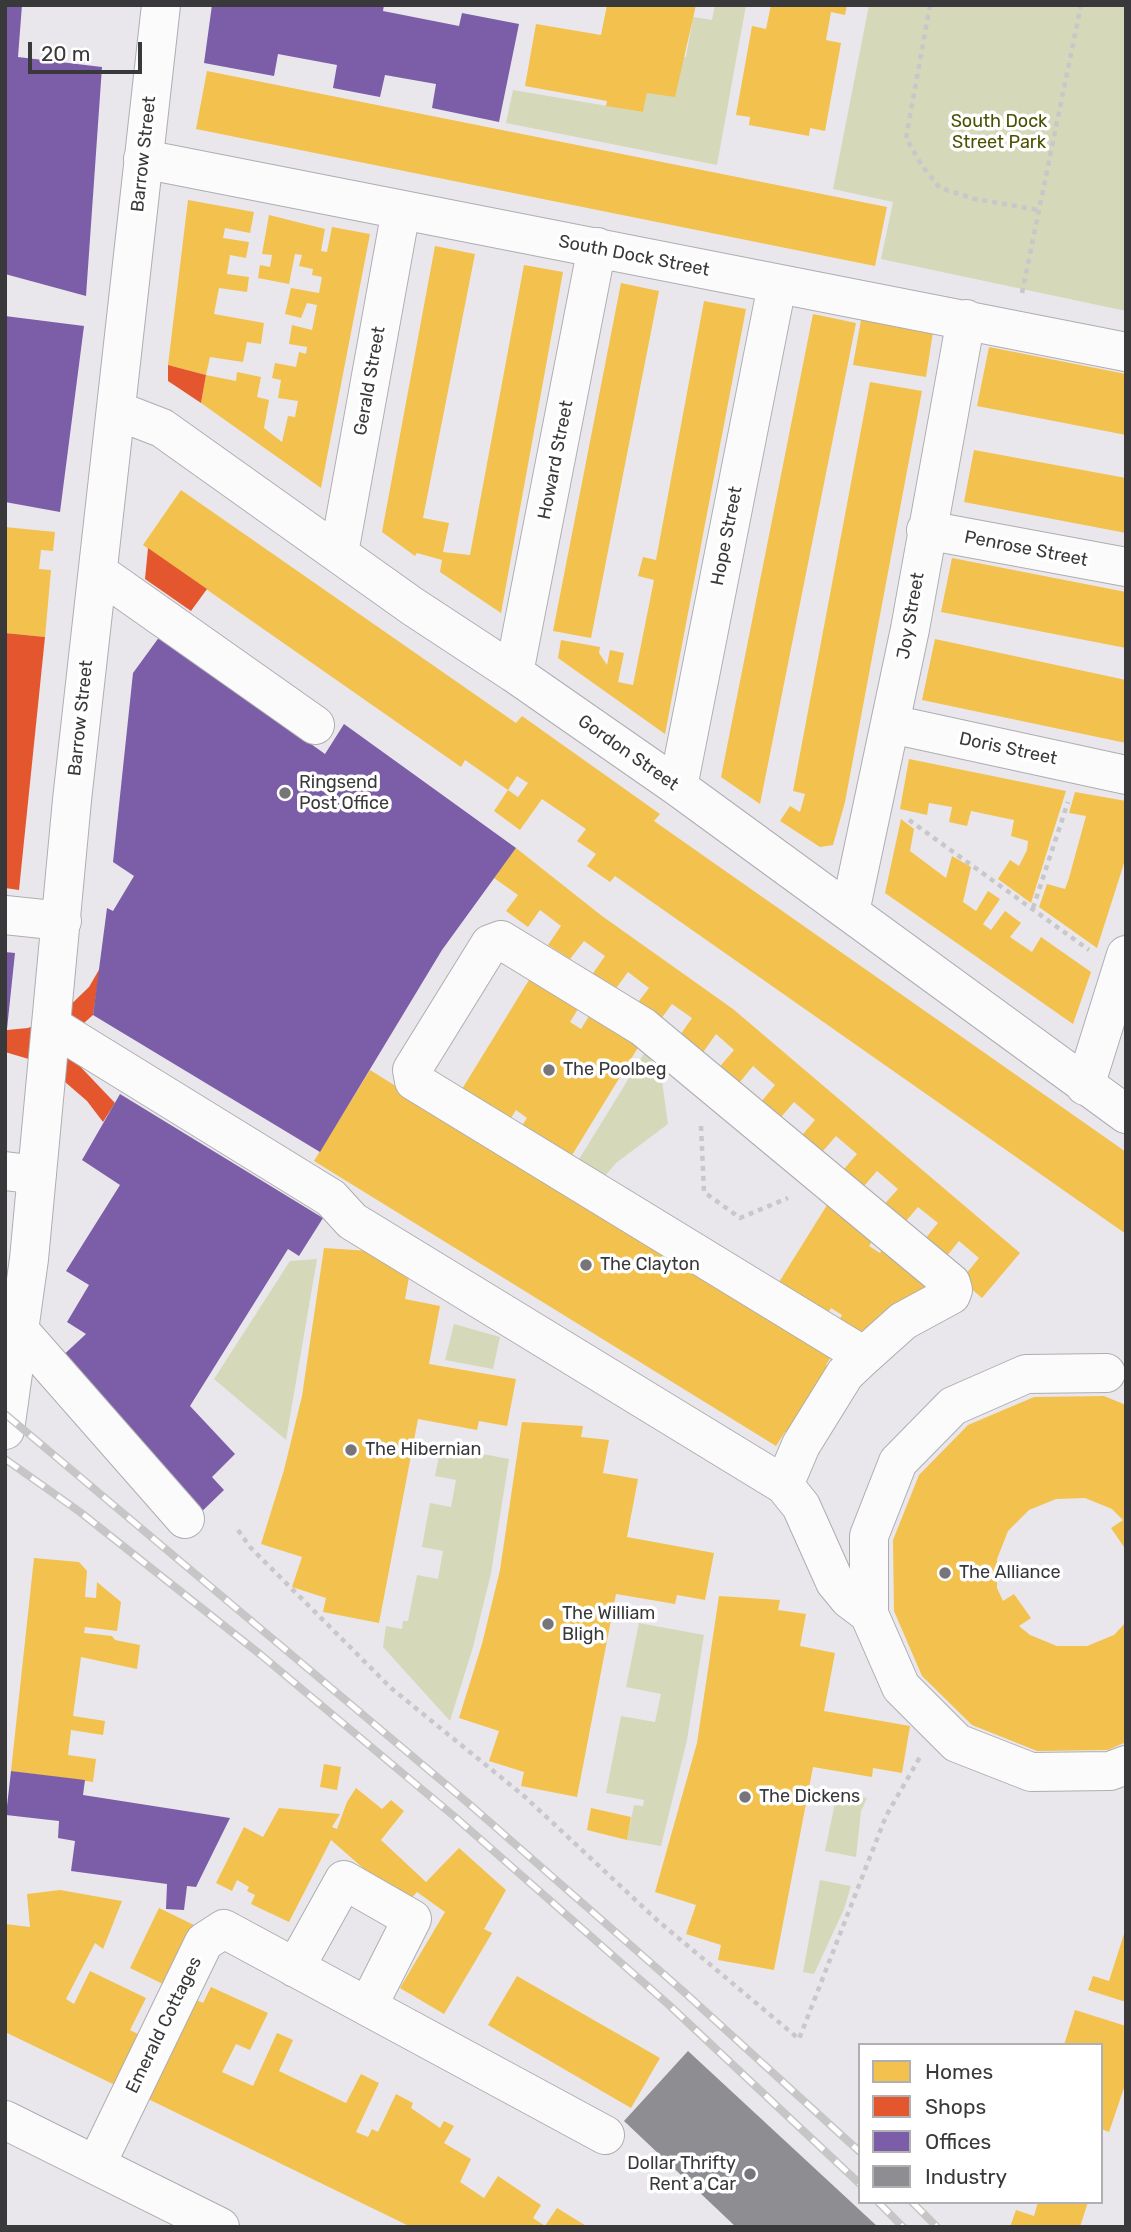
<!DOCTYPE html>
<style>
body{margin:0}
#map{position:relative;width:1131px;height:2232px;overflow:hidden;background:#e9e7ec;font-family:Rubik,sans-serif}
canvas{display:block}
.frame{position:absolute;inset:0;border:7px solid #39383b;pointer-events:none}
.legend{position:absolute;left:858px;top:2043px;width:245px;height:161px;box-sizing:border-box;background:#fff;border:2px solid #b0afb1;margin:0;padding:9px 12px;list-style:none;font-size:21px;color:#39383b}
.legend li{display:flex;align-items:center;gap:14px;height:35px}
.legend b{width:35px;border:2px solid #b0afb1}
.scale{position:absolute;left:28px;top:42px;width:114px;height:32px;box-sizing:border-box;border:4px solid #39383b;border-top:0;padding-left:9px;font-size:21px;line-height:24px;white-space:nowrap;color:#39383b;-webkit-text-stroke:5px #fff;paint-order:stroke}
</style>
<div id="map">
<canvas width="1131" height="2232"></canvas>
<div class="frame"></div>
<ul class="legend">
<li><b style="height:19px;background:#f2c14e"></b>Homes</li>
<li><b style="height:19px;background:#e4572e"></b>Shops</li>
<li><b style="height:19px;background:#7b5ea7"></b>Offices</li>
<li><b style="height:19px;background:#8d8d92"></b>Industry</li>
</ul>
<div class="scale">20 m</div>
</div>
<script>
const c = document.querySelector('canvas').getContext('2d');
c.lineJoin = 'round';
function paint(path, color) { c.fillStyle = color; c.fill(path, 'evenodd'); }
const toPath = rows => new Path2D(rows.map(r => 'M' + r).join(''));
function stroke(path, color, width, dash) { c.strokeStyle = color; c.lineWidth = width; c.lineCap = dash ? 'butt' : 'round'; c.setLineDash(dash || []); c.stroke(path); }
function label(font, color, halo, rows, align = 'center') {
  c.font = font + ' Rubik,sans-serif'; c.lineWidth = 7; c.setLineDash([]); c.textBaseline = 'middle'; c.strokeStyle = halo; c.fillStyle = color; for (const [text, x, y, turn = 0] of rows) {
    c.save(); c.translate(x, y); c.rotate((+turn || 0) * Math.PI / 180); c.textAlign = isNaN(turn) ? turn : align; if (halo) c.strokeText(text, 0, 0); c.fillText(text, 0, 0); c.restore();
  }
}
paint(toPath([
 [715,5,746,5,717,165,506,123,513,90,643,112,647,93,682,57,686,57,693,17,712,20],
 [869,5,1126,5,1126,311,881,259,893,202,833,189],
 [645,1052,661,1074,668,1124,616,1163,605,1176,578,1161],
 [317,1259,286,1440,214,1379,290,1261],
 [454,1324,500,1337,493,1369,445,1360],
 [441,1446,509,1459,491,1573,473,1647,450,1721,383,1647,386,1626,402,1629,403,1621,408,1621,417,1575,438,1579,443,1551,422,1547,430,1503,451,1507,456,1480,435,1476],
 [639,1623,704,1635,687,1740,661,1846,627,1840,634,1805,643,1806,644,1800,606,1793,621,1716,655,1722,661,1694,626,1687],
 [837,1793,867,1798,861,1811,856,1857,825,1851],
 [820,1880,851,1886,844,1909,814,1974,803,1972]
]), '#d5d8b9');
paint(toPath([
 [607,5,696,5,675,97,647,93,643,112,606,106,607,101,525,86,536,24,601,35],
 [771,5,847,5,845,15,831,12,826,40,841,43,825,131,810,128,809,136,749,125,750,117,736,115,752,26,766,29],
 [207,71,887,207,875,266,196,129],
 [188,200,254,212,250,233,225,228,223,238,249,242,246,258,230,255,227,274,249,277,247,292,219,288,214,314,264,323,261,344,247,342,243,362,210,357,206,375,236,381,237,372,261,377,257,397,269,400,264,428,282,442,288,416,295,417,298,401,278,398,281,380,272,378,275,363,296,367,299,352,306,354,307,347,289,344,292,325,312,330,317,305,307,303,301,318,285,314,291,288,319,293,322,277,312,275,313,269,299,266,302,255,295,254,289,284,258,278,260,265,270,267,272,255,262,254,269,215,325,229,321,251,327,252,332,227,370,234,321,488,201,403,206,375,168,365],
 [435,246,475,254,423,518,449,523,443,552,470,555,524,265,563,272,501,613,440,572,442,560,417,553,415,556,382,532],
 [621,283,659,291,591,638,553,631],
 [704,301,746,309,665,734,558,658,561,640,600,647,599,653,607,665,610,650,624,653,618,682,633,685,654,580,638,576,643,557,656,560],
 [813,314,856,323,760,804,721,777],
 [861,320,933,332,926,377,853,365],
 [989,347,1126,374,1126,435,977,406],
 [870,382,922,391,845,802,833,845,820,847,780,821,790,806,800,812,805,794,793,791],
 [974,450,1126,478,1126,533,964,502],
 [181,490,516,723,522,716,660,814,654,821,1126,1152,1126,1234,615,876,610,882,587,866,596,854,577,841,586,829,542,799,520,830,494,811,508,790,518,797,528,783,517,776,508,790,465,760,461,767,143,545],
 [5,527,55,532,53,551,41,550,39,569,51,570,45,637,5,633],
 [952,558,1126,592,1126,648,941,612],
 [935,639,1126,680,1126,743,922,700],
 [909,759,1066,791,1031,903,998,879,1010,860,1019,866,1027,850,1028,841,1011,836,1014,820,971,811,967,826,949,822,952,807,929,803,927,815,900,809],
 [1075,792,1126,801,1126,857,1097,948,1039,907,1047,884,1065,889,1069,878,1086,816,1069,813],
 [901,819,914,829,910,851,946,878,952,856,971,867,963,902,976,911,988,891,1000,899,983,924,991,930,1005,911,1021,923,1010,937,1032,952,1041,937,1091,972,1073,1024,885,893],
 [516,848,602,916,733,1009,1020,1253,982,1298,961,1280,979,1258,959,1241,941,1263,920,1245,938,1223,918,1207,900,1228,879,1210,898,1189,877,1171,858,1193,838,1176,857,1154,836,1136,817,1158,797,1141,815,1120,794,1102,776,1123,757,1107,775,1085,753,1066,735,1088,716,1071,734,1050,716,1034,699,1058,676,1041,692,1018,672,1004,655,1027,632,1010,649,988,628,972,611,995,589,979,605,956,584,941,570,959,548,945,561,926,540,910,528,927,506,911,518,895,494,878],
 [529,980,578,1009,570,1022,581,1029,589,1016,639,1046,569,1160,519,1130,527,1118,516,1110,508,1123,459,1094],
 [370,1070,831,1357,826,1365,839,1372,797,1439,785,1432,776,1446,314,1161],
 [827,1205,876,1235,869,1246,880,1253,887,1242,933,1294,866,1342,837,1324,842,1315,831,1308,826,1317,776,1287],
 [324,1248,385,1252,384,1263,411,1266,405,1299,440,1306,429,1364,516,1379,507,1426,479,1421,477,1430,418,1419,379,1623,323,1612,326,1598,292,1587,302,1557,261,1544,284,1470,302,1396],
 [1104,1396,1126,1405,1126,1550,1111,1528,1123,1520,1112,1509,1085,1498,1056,1499,1029,1510,1008,1531,997,1559,997,1588,1003,1601,1014,1594,1031,1618,1019,1626,1030,1635,1057,1646,1087,1646,1114,1635,1126,1622,1126,1742,1108,1750,1037,1751,972,1725,922,1676,894,1611,893,1540,919,1475,968,1425,1034,1397],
 [522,1422,583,1426,581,1437,609,1440,603,1473,638,1479,627,1537,714,1553,705,1600,677,1595,675,1604,616,1594,577,1797,521,1786,524,1772,489,1761,499,1731,459,1718,482,1644,500,1570],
 [34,1558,79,1562,87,1571,85,1597,96,1598,97,1582,121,1602,117,1631,85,1627,84,1633,112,1636,115,1640,140,1645,137,1669,81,1657,73,1716,105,1721,103,1735,71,1730,68,1755,96,1759,93,1782,11,1771],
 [719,1596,780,1600,778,1610,806,1614,800,1646,835,1653,824,1711,910,1726,902,1773,873,1768,872,1777,813,1767,774,1970,718,1960,721,1945,686,1934,696,1905,655,1892,697,1743],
 [324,1764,341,1767,337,1790,320,1787],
 [356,1788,382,1809,391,1800,404,1811,381,1840,426,1882,459,1848,506,1890,484,1929,492,1933,444,2014,400,1988,445,1912,417,1892,405,1905,331,1840,289,1922,251,1904,255,1895,247,1891,249,1887,237,1880,232,1891,216,1883,244,1827,263,1837,279,1808,340,1814,332,1827,337,1829,347,1802],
 [591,1808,631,1817,627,1840,587,1830],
 [60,1890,122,1901,103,1949,95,1943,66,1999,74,2004,90,1971,146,1998,130,2030,140,2035,115,2085,5,2032,5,1924,30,1927,27,1894],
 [159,1908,194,1925,165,1985,130,1968],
 [1125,1931,1126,1931,1126,2002,1088,1990,1093,1976,1109,1981],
 [517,1976,660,2058,631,2108,488,2025],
 [211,1987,268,2013,250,2050,236,2044,222,2072,253,2086,277,2033,293,2040,279,2071,346,2103,361,2074,379,2083,356,2132,368,2137,372,2129,378,2132,396,2094,413,2103,411,2108,440,2128,444,2121,454,2126,444,2143,471,2159,460,2182,484,2198,498,2176,541,2205,533,2218,545,2226,557,2208,588,2227,411,2227,144,2097,192,1998,203,2003],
 [1075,2010,1126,2026,1126,2082,1109,2132,1101,2129,1101,2045,1064,2045],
 [1038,2202,1088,2202,1080,2227,1010,2227,1016,2210,1034,2216]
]), '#f2c14e');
paint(toPath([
 [168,365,206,375,201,403,168,381],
 [148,548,207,589,191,611,145,579],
 [5,633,45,637,19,890,5,888],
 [100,968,93,1015,75,1031,73,1059,115,1103,103,1122,87,1101,57,1075,32,1060,5,1052,7,1030,28,1028,60,1015,89,987]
]), '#e4572e');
paint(toPath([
 [5,5,22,5,18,57,102,67,86,296,5,274],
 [212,5,384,5,383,11,459,26,462,13,519,24,499,122,432,108,436,84,385,75,380,97,333,88,337,65,278,54,274,76,204,63],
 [5,316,84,326,60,512,5,502],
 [160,636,325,754,344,724,516,848,442,950,320,1152,93,1015,107,908,113,911,134,876,113,862,133,673],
 [5,952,15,953,7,1029,5,1028],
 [120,1094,323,1218,299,1256,288,1249,190,1406,235,1454,212,1477,224,1490,193,1520,58,1360,86,1334,67,1322,89,1285,66,1271,120,1185,82,1160],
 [11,1771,85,1780,83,1795,230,1818,196,1887,187,1886,184,1910,166,1909,167,1884,71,1871,75,1841,58,1838,59,1821,6,1815]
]), '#7b5ea7');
paint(toPath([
 [688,2051,878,2227,736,2227,624,2121]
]), '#8d8d92');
const minor = toPath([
 [143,159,1126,352],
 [118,411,162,428,412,606,514,673,678,787,1126,1114],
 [926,530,1126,567],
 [339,553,401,210],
 [98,572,315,725],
 [514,673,597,247],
 [891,724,1126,775],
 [678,787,777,285],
 [850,912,910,629,966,319],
 [5,915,62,921],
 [501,940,643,1027,951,1283,953,1290,951,1295,903,1321,864,1356,414,1081,412,1070,490,944,501,940],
 [52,1026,331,1198,352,1221,784,1485,801,1506,835,1582,849,1599,869,1614],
 [1085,1086,1126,955],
 [5,1171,37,1175],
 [19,1330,185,1519],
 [1106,1373,1026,1374,953,1406,898,1462,869,1536,869,1614,901,1687,957,1743,1031,1772,1110,1771,1126,1765],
 [5,1430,29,1259,72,800,161,5],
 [784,1485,801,1445,845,1374,864,1356],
 [295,1968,344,1880,412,1919,368,2006],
 [96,2165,204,1942,224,1929,605,2135]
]);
const major = toPath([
 [5,2120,220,2227]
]);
stroke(minor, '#aeadb0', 40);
stroke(major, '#aeadb0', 40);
stroke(toPath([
 [930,5,906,138,922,166,940,188,975,199,1038,210],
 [1022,293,1081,5],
 [909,820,1089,950],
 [1033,908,1068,802],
 [701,1126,704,1192,740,1218,788,1198],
 [238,1530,250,1547,391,1688,524,1796,658,1921,799,2039,886,1816,920,1757]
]), '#c8c7c9', 4.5, [5, 5]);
stroke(minor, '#fcfbfc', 38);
stroke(major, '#fcfbfc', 38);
const rail = toPath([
 [5,1414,468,1803,684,1992,860,2152],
 [5,1459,80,1512,261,1655,455,1817,669,2005,860,2184],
 [878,2202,903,2227],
 [912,2202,937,2227]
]);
stroke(rail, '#c6c6c7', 8);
stroke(rail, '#fff', 5, [16]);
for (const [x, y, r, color] of [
 [285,793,7,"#777579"],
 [549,1070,7,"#777579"],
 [586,1265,7,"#777579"],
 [351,1450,7,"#777579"],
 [945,1573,7,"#777579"],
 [548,1624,7,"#777579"],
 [745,1797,7,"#777579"],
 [750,2174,7,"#777579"]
]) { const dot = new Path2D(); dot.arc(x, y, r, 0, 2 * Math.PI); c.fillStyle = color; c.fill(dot); stroke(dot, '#fff', 2.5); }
label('18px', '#4c5102', '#fff', [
 ["South Dock",999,122],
 ["Street Park",999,143]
]);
label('18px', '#39383b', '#fff', [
 ["Barrow Street",144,154,-84],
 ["South Dock Street",634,256,11],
 ["Gerald Street",370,381,-80],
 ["Howard Street",556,460,-79],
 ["Hope Street",727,536,-79],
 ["Penrose Street",1026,549,11],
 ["Joy Street",911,616,-80],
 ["Barrow Street",81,718,-84],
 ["Doris Street",1008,749,12],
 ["Gordon Street",628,753,35],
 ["Emerald Cottages",164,2025,-64]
]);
label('18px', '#39383b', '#fff', [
 ["Ringsend",299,783],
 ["Post Office",299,804],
 ["The Poolbeg",563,1070],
 ["The Clayton",600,1265],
 ["The Hibernian",365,1450],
 ["The Alliance",959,1573],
 ["The William",562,1614],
 ["Bligh",562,1635],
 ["The Dickens",759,1797],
 ["Dollar Thrifty",736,2164,"right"],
 ["Rent a Car",736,2185,"right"]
], 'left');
</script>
